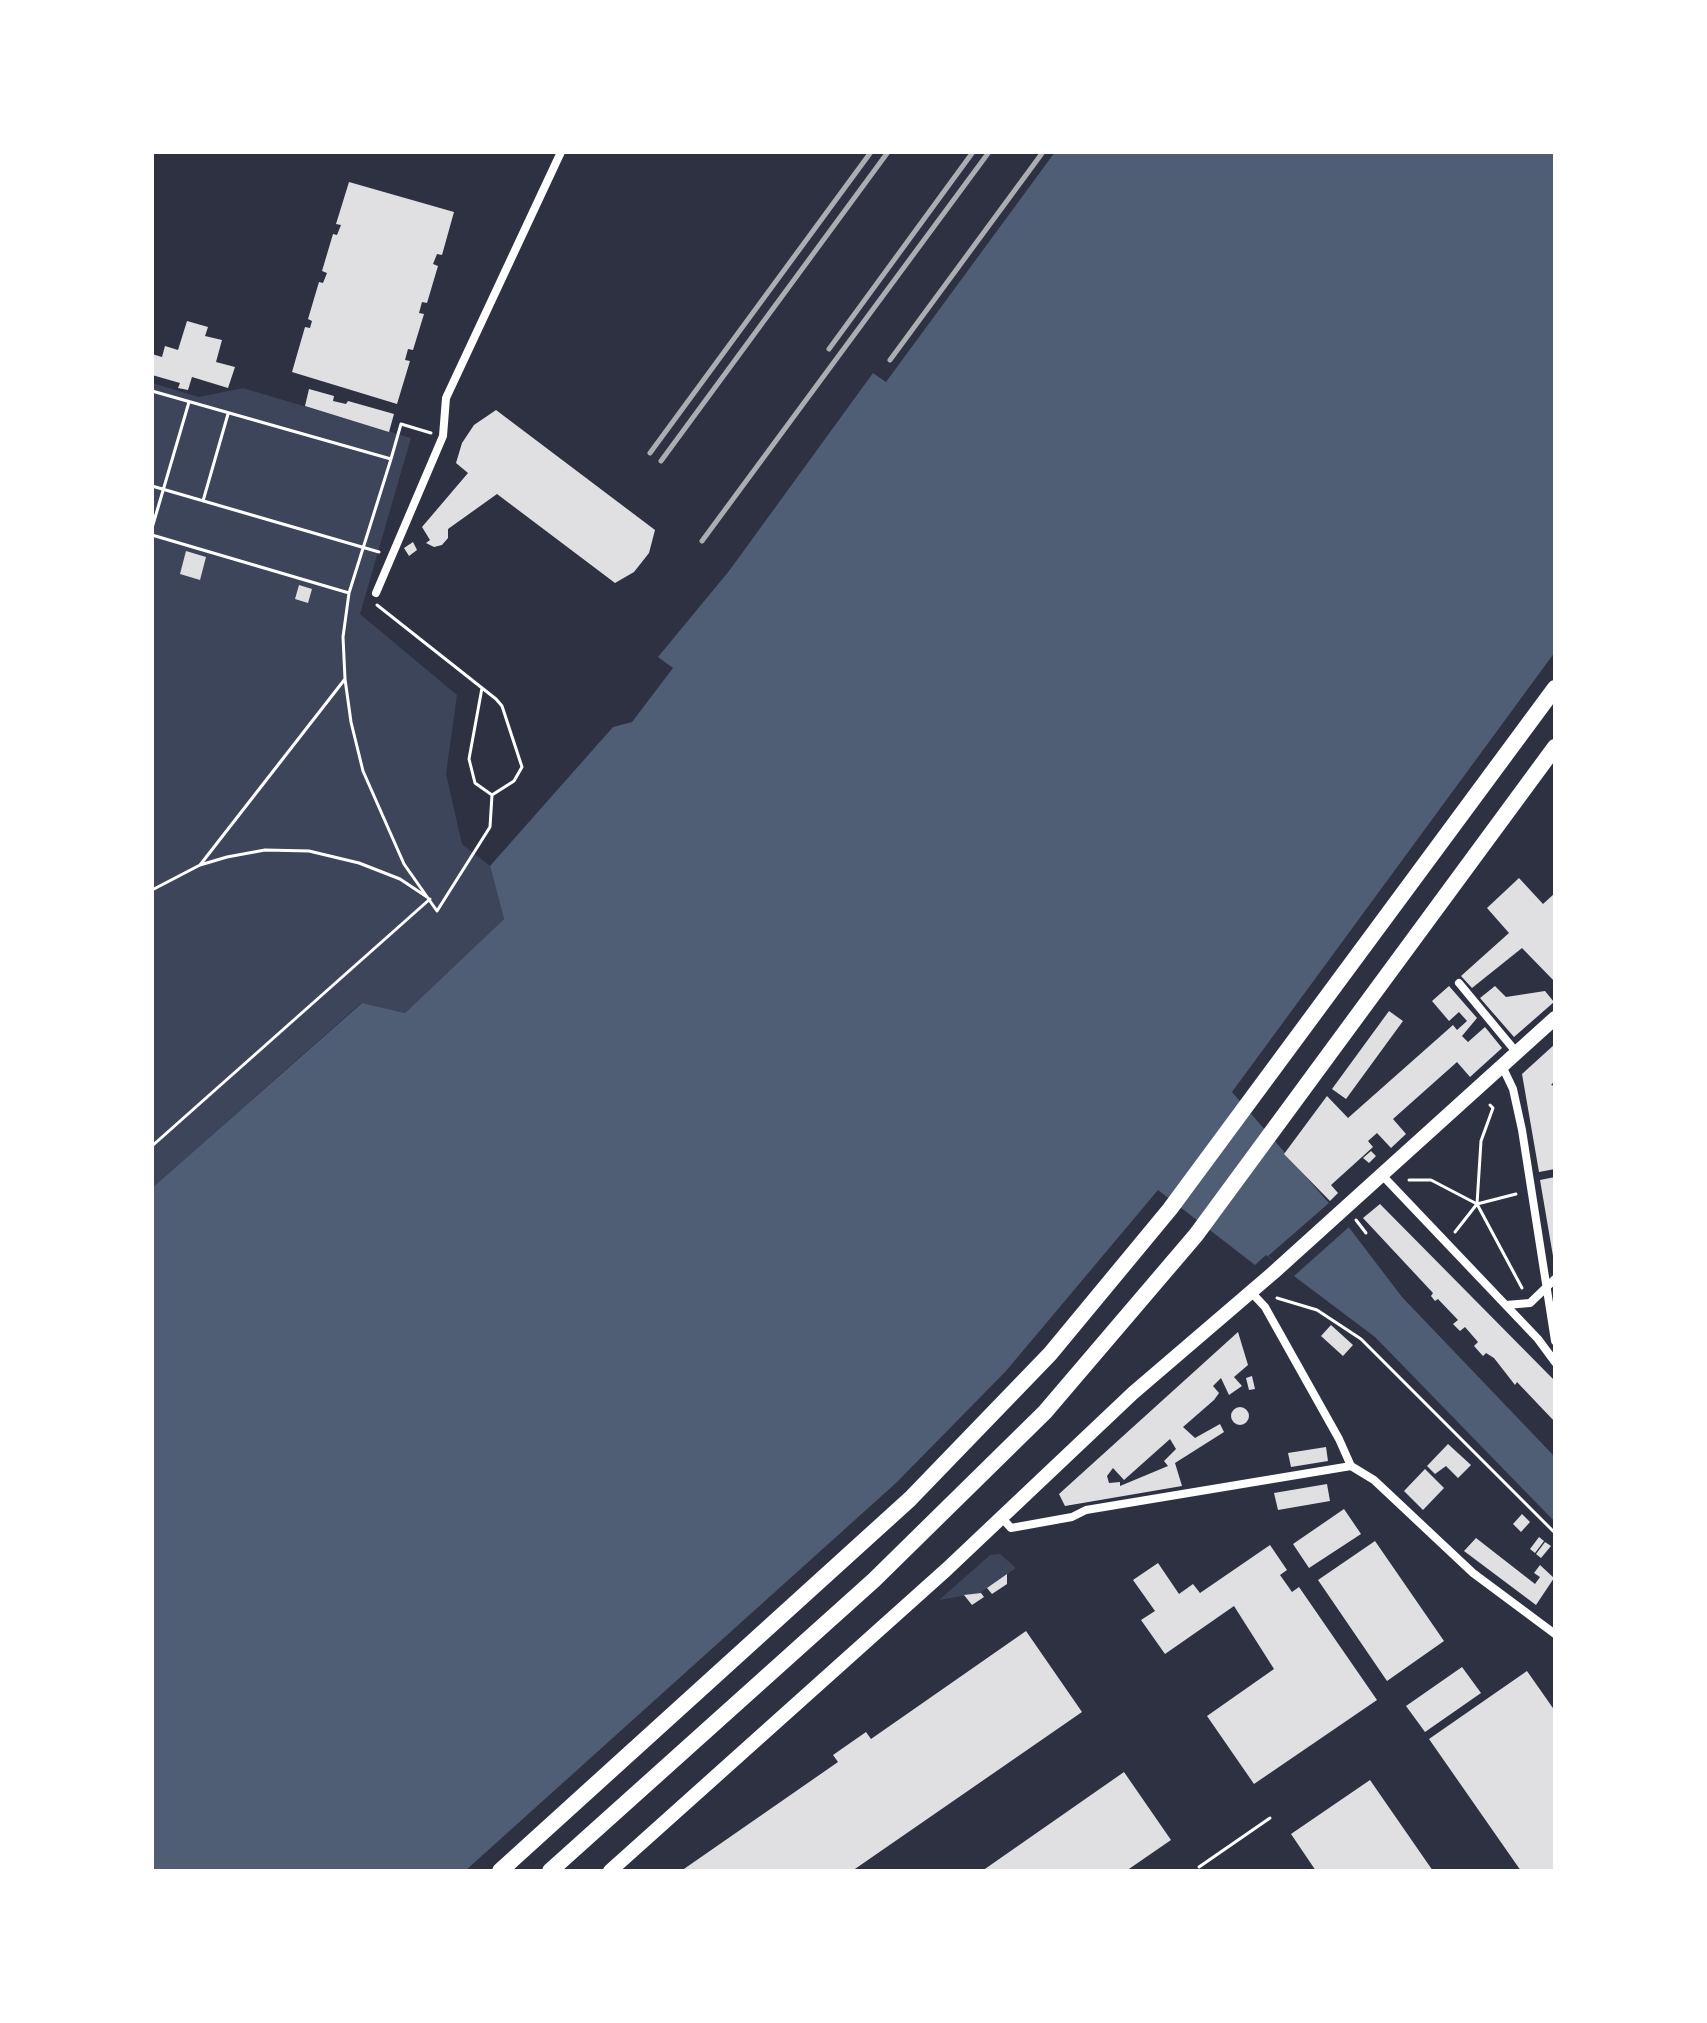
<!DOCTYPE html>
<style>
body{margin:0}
#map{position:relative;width:1707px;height:2023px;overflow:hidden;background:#2d3142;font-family:Commissioner,sans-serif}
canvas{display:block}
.frame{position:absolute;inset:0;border:154px solid #fff;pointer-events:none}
</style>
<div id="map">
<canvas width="1707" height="2023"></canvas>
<div class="frame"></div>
</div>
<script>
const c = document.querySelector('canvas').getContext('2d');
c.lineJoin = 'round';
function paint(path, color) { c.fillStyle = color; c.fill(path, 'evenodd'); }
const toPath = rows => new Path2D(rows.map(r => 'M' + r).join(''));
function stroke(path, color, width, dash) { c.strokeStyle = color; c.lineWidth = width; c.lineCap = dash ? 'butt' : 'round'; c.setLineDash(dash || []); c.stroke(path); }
paint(toPath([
 [152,383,199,397,243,388,411,438,360,614,457,695,446,774,462,844,490,866,504,919,405,1013,361,1003,152,1188],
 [1000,1554,1016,1568,980,1593,939,1600,990,1555]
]), '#3c4559');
paint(toPath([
 [1055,152,1555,152,1555,652,1232,1092,1341,1217,1402,1297,1555,1457,1555,1522,1375,1337,1266,1255,1255,1265,1158,1190,1006,1371,896,1483,465,1871,152,1871,152,1188,362,1003,405,1013,504,919,490,866,613,727,632,722,673,668,658,657,729,571,873,373,886,382]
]), '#4f5d75');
paint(toPath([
 [1329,1203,1349,1227,1294,1276,1268,1256]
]), '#2d3142');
paint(toPath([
 [349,182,454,212,442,255,437,254,433,264,438,266,427,303,422,302,419,313,424,314,413,350,408,349,405,360,410,361,397,404,292,372,305,327,310,328,312,321,308,319,319,282,323,283,327,273,322,271,333,234,337,235,341,225,336,224],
 [187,321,208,327,205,336,222,340,216,362,235,367,228,388,192,377,188,390,178,388,180,383,152,375,152,354,162,357,165,346,178,350],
 [309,389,334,396,333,401,346,404,348,401,394,414,389,432,305,406],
 [496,410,655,530,649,553,634,572,615,583,497,494,448,529,448,538,442,545,434,547,426,543,430,540,422,527,468,473,456,463,462,443,474,425],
 [413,542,417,550,409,556,404,548],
 [186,551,206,557,200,580,180,574],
 [299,585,312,589,308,603,295,599],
 [1519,878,1543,904,1555,893,1555,982,1522,948,1472,988,1461,976,1509,933,1487,908],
 [1449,986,1477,1018,1462,1036,1468,1042,1485,1027,1502,1048,1470,1077,1457,1062,1393,1119,1406,1134,1391,1148,1377,1133,1368,1141,1373,1147,1331,1185,1338,1193,1330,1201,1284,1154,1327,1096,1348,1118,1453,1025,1457,1030,1467,1021,1459,1012,1449,1021,1432,1001],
 [1495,986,1506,997,1545,991,1554,1002,1514,1037,1480,998],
 [1389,1011,1403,1021,1346,1099,1332,1089],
 [1555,1044,1555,1081,1551,1085,1555,1086,1555,1169,1539,1172,1522,1074],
 [1371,1151,1376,1156,1369,1163,1363,1158],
 [1555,1177,1555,1256,1553,1256,1540,1180],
 [1380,1204,1555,1381,1555,1422,1517,1382,1515,1385,1494,1358,1486,1353,1483,1356,1474,1346,1478,1342,1465,1327,1460,1331,1453,1324,1458,1320,1438,1299,1435,1301,1431,1296,1433,1293,1363,1218],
 [1331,1325,1353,1345,1343,1356,1321,1336],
 [1238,1332,1248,1365,1234,1377,1242,1386,1229,1395,1221,1378,1213,1386,1219,1393,1214,1400,1183,1427,1195,1438,1220,1424,1224,1432,1175,1463,1182,1486,1065,1506,1059,1494],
 [1170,1439,1176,1449,1164,1461,1168,1466,1120,1486,1120,1482,1109,1483,1107,1476,1113,1468,1124,1480],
 [1252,1376,1255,1389,1249,1390,1246,1378],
 '1231 1416a9 9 0 1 1 18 0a9 9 0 1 1-18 0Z',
 [1448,1444,1471,1465,1458,1478,1446,1466,1435,1474,1427,1466],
 [1326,1447,1328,1461,1291,1467,1288,1453],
 [1425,1469,1444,1488,1423,1510,1404,1491],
 [1327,1484,1330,1501,1278,1510,1274,1493],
 [1344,1509,1361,1534,1309,1568,1293,1544],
 [1522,1514,1530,1522,1521,1532,1513,1524],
 [1539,1537,1544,1541,1535,1553,1530,1549],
 [1476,1538,1535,1584,1540,1577,1534,1573,1540,1565,1554,1578,1536,1605,1464,1551],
 [1375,1541,1444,1641,1387,1681,1318,1580],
 [1545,1542,1551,1546,1541,1558,1536,1554],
 [1270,1545,1287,1570,1280,1575,1292,1592,1299,1587,1377,1700,1254,1784,1207,1716,1274,1669,1234,1606,1165,1654,1141,1620,1155,1611,1133,1580,1158,1563,1179,1594,1193,1584,1200,1593],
 [1007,1574,1007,1584,992,1594,987,1588],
 [981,1593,984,1597,972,1605,964,1595],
 [1026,1631,1082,1712,852,1871,681,1871,838,1762,833,1755,866,1732,871,1739],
 [1462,1667,1481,1693,1425,1732,1406,1706],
 [1527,1671,1555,1711,1555,1871,1521,1871,1429,1739],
 [1124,1772,1171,1840,1126,1871,982,1871],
 [1370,1780,1433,1871,1316,1871,1291,1834]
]), '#e0e0e3');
stroke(toPath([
 [152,391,391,459,349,593,152,535],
 [391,459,401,424,431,433],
 [152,486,379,552],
 [203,501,228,414],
 [152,528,189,402],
 [349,593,343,637,345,679,351,722,363,771,404,864,437,911,490,827,492,795],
 [377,605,496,699,502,706,522,767,514,781,492,795,475,783,469,759,482,688],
 [200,865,345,679],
 [152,890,200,865,227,857,265,850,309,851,359,863,400,879,427,897],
 [152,1146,430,899],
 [1409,1180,1431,1180,1477,1204,1522,1288],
 [1477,1204,1481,1141,1493,1108,1490,1105],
 [1356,1220,1366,1233],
 [1455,1232,1477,1204,1516,1194],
 [1277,1298,1317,1310,1361,1339,1555,1533],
 [1199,1867,1270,1818]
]), '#fff', 3);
stroke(toPath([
 [376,593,443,436,446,398,561,152],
 [1459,983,1517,1053],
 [1502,1066,1513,1089,1522,1130,1555,1341],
 [1381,1174,1538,1339,1555,1362],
 [1251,1292,1265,1307,1339,1439,1351,1466],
 [1506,1305,1530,1303,1555,1279],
 [1002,1518,1011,1528,1072,1517,1086,1510,1351,1466,1374,1480,1473,1573,1555,1634]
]), '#fff', 8);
stroke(toPath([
 [610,1871,947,1569,1133,1393,1273,1273,1555,1018]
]), '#fff', 14);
stroke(toPath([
 [500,1871,910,1499,1050,1354,1170,1209,1555,688],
 [550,1871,874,1580,1045,1412,1196,1235,1555,747]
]), '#fff', 16);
stroke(toPath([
 [829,349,973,152],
 [890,360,1043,152],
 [650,453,871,152],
 [661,461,888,152],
 [702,541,989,152]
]), '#abadb3', 5);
</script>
